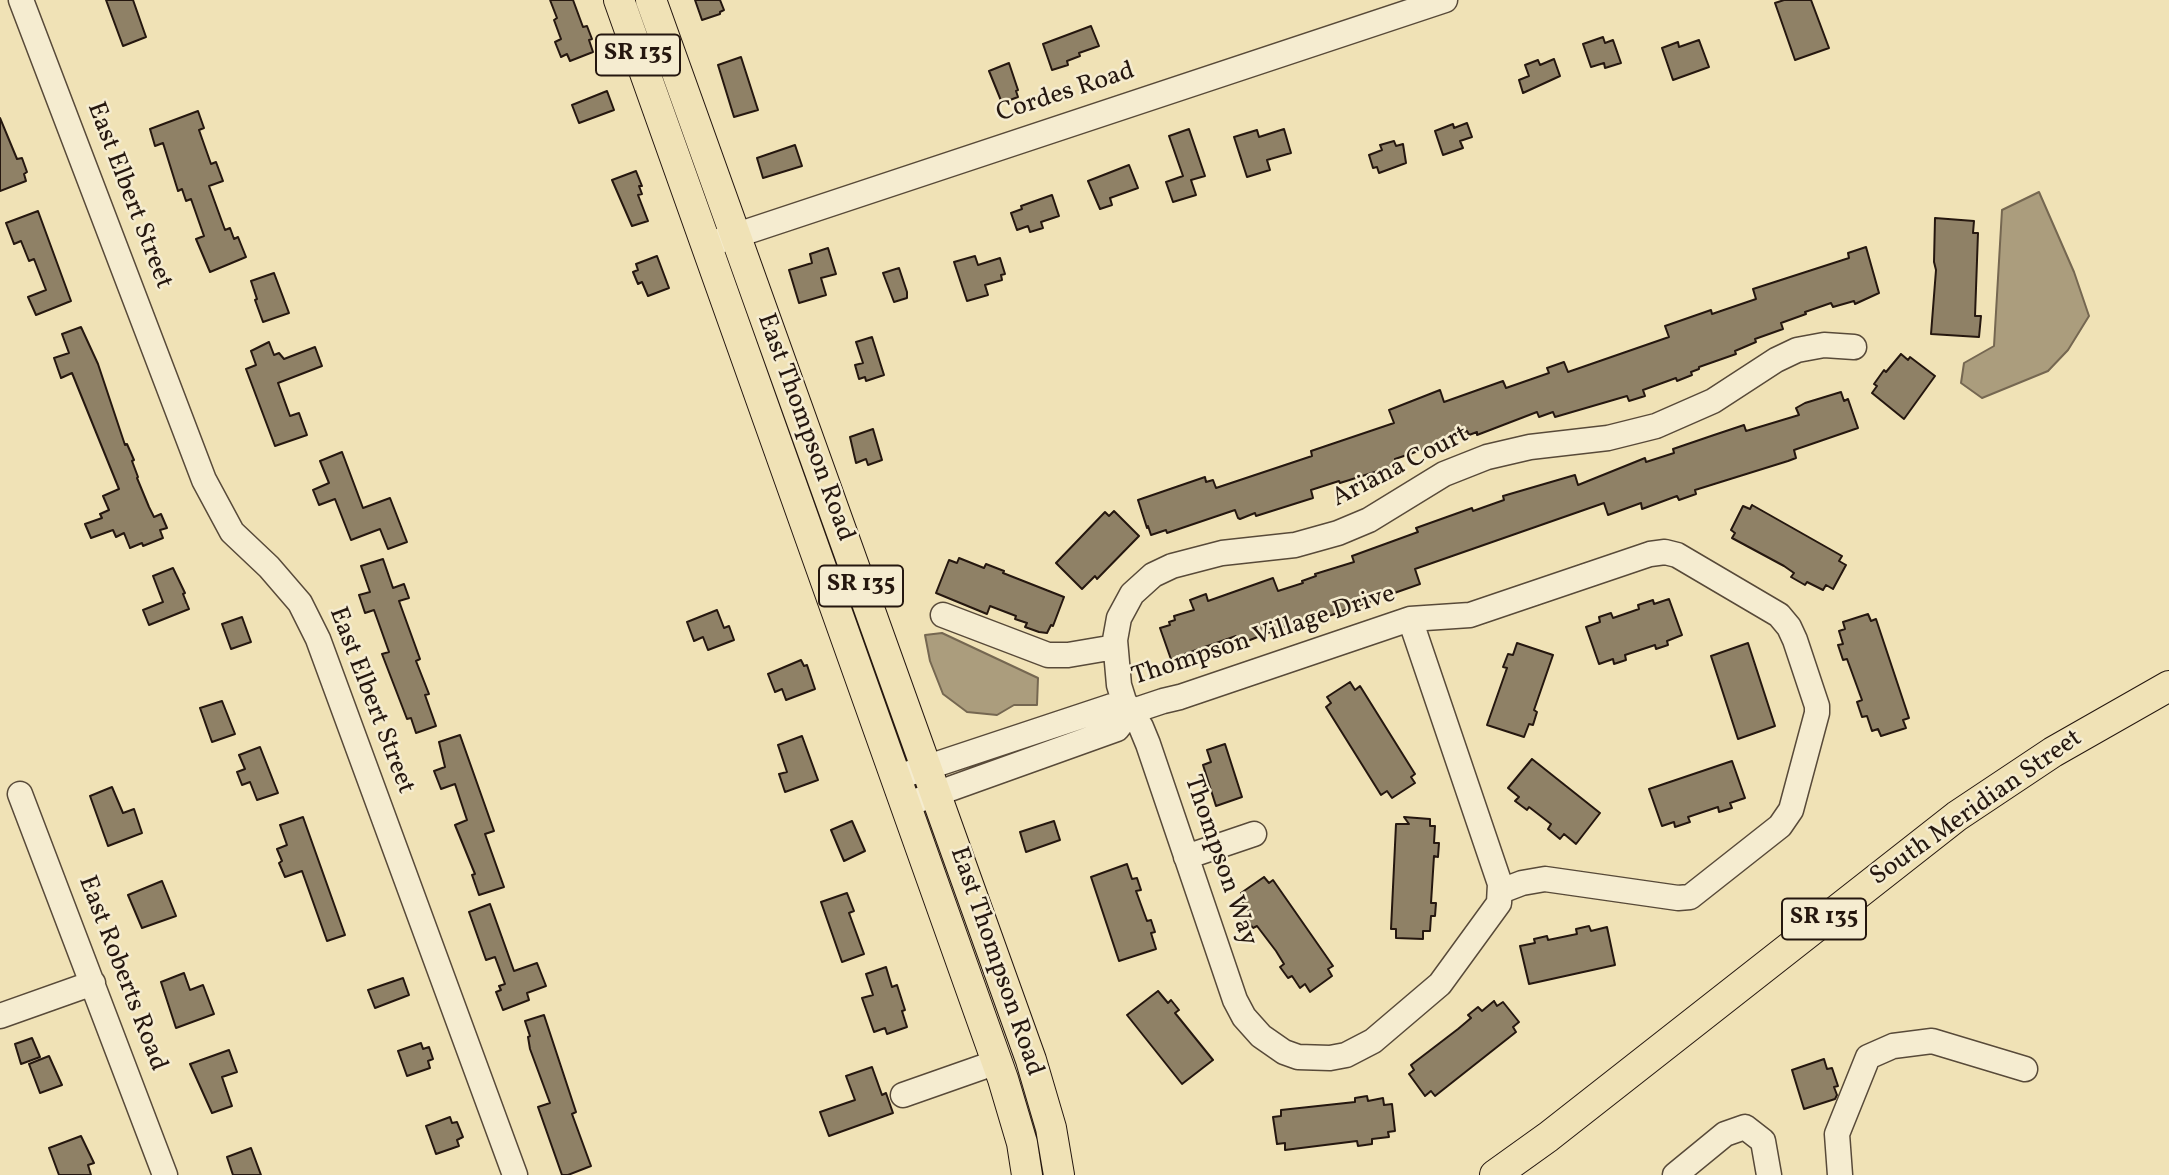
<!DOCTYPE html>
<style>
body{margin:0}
canvas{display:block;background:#f0e2b6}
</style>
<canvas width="2169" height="1175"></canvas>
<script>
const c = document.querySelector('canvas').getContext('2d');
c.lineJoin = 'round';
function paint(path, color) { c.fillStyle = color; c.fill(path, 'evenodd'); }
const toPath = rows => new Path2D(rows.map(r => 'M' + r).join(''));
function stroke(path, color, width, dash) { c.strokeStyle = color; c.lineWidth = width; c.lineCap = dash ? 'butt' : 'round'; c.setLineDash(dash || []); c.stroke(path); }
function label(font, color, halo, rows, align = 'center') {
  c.font = font + ' Vollkorn,serif'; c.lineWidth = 5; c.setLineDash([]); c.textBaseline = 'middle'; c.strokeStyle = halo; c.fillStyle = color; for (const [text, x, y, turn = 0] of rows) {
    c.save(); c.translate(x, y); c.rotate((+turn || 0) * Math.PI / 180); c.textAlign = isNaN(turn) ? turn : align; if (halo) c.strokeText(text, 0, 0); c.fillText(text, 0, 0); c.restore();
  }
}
const water = toPath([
 [2039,192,2074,272,2089,316,2068,350,2048,371,1982,398,1961,383,1964,363,1994,346,2002,210,2039,192],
 [942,633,1038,678,1037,705,1014,705,997,715,967,712,943,694,930,661,925,635,942,633]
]);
paint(water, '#ab9d7d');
stroke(water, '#756751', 2);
const building = toPath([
 [106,0,133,0,146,37,123,46,106,0],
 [550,0,573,0,583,27,587,26,592,39,589,40,593,52,570,61,567,54,561,57,555,42,561,39,554,20,557,18,550,0],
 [695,0,720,0,724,10,720,12,720,14,702,20,695,0],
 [1784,0,1811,0,1829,48,1795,60,1775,3,1784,0],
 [1091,26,1099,46,1079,53,1080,56,1067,61,1068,65,1052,70,1043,44,1091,26],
 [1603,37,1605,43,1613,40,1621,63,1605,68,1604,63,1591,67,1583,44,1603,37],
 [1699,40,1709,67,1673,80,1662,48,1678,42,1679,47,1699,40],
 [741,57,758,110,734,117,718,65,741,57],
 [1554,59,1560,76,1523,93,1519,80,1529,76,1525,65,1538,60,1540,65,1554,59],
 [1009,63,1018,90,1016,91,1018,97,1002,103,989,71,1009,63],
 [607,91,614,110,579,123,572,105,607,91],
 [198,111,204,128,199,130,211,164,216,162,223,181,209,186,225,230,230,228,234,239,238,237,246,257,210,272,196,239,204,236,191,199,186,201,182,189,178,191,163,143,155,146,150,129,198,111],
 [0,118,17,159,22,158,27,172,24,174,26,181,0,191,0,118],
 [1467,123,1472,137,1460,141,1463,148,1443,155,1435,131,1453,124,1454,128,1467,123],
 [1189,129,1205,176,1191,180,1196,195,1173,202,1166,182,1183,176,1169,136,1189,129],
 [1284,129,1291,153,1267,160,1270,170,1247,177,1234,137,1257,130,1259,137,1284,129],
 [1394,141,1396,146,1403,144,1406,163,1379,173,1377,167,1373,168,1369,155,1382,150,1380,145,1394,141],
 [795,145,802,166,763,178,757,158,795,145],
 [1129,165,1138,188,1110,198,1112,205,1100,209,1088,181,1129,165],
 [636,171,642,186,639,186,642,194,638,195,648,221,632,226,612,180,636,171],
 [1052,195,1059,216,1041,222,1043,228,1030,232,1028,226,1017,230,1011,213,1022,209,1021,206,1052,195],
 [38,211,71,301,36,315,28,297,46,290,34,259,29,261,21,241,14,244,6,223,38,211],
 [1935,218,1974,221,1973,233,1978,233,1975,316,1981,316,1979,337,1931,334,1936,270,1934,262,1935,218],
 [1866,247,1879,293,1855,304,1854,301,1833,307,1831,303,1805,312,1806,314,1781,323,1783,329,1755,339,1756,342,1735,351,1736,354,1699,367,1699,369,1691,372,1692,375,1677,381,1676,378,1643,390,1645,396,1629,401,1627,396,1555,417,1553,412,1539,417,1537,412,1477,435,1477,432,1469,435,1467,431,1444,439,1445,442,1395,459,1397,465,1340,483,1339,481,1311,490,1313,498,1256,516,1255,513,1240,519,1238,518,1235,510,1167,533,1166,530,1151,535,1148,526,1147,528,1138,500,1205,477,1206,482,1213,480,1216,488,1312,456,1311,451,1394,423,1389,410,1440,390,1444,402,1503,381,1506,388,1549,373,1547,368,1564,362,1568,372,1669,337,1665,326,1711,310,1712,314,1756,299,1753,289,1849,258,1848,253,1866,247],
 [828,248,836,274,821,278,826,295,799,303,789,270,812,263,810,254,828,248],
 [657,256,669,288,648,296,642,282,638,284,633,272,638,270,636,264,657,256],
 [975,256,978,265,1000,258,1005,274,1001,275,1002,280,985,285,988,295,967,301,954,262,975,256],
 [899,268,907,292,907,298,894,302,883,273,899,268],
 [274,273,289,313,263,322,255,300,257,299,251,281,274,273],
 [81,327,98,364,125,445,127,444,134,460,132,461,138,477,137,478,149,507,154,517,161,514,167,528,160,530,163,538,143,546,142,543,130,548,124,533,116,537,113,530,91,538,85,524,102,518,100,514,109,510,103,496,119,489,72,373,61,378,54,358,69,353,62,334,81,327],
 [872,337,884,375,866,381,865,377,859,379,855,365,863,363,856,342,872,337],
 [269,342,274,355,279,353,284,359,315,347,322,366,278,383,290,416,299,413,307,435,275,446,246,369,256,365,251,351,269,342],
 [1901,354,1908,360,1910,357,1935,376,1904,419,1872,393,1877,386,1874,384,1884,370,1886,372,1901,354],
 [1841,392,1844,401,1848,399,1858,428,1794,450,1796,458,1788,461,1695,490,1696,494,1679,500,1677,496,1642,509,1641,503,1608,515,1604,503,1415,569,1420,584,1306,624,1304,619,1250,640,1239,643,1236,636,1185,654,1188,660,1173,665,1160,628,1170,625,1169,622,1175,620,1174,616,1194,610,1190,600,1206,594,1208,601,1273,578,1278,591,1303,583,1302,581,1316,576,1315,574,1354,562,1352,556,1418,532,1416,528,1472,508,1473,511,1504,500,1503,496,1575,475,1578,485,1645,458,1646,462,1674,453,1673,449,1714,435,1744,425,1746,431,1799,415,1796,408,1805,403,1841,392],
 [873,429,882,460,868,465,866,459,856,463,850,437,873,429],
 [342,452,363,508,390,498,407,542,388,549,380,529,351,540,335,499,319,505,313,490,329,483,320,461,342,452],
 [1752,505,1842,556,1839,561,1846,565,1833,589,1826,585,1823,590,1807,582,1805,585,1791,577,1794,573,1784,566,1732,538,1735,533,1731,530,1743,506,1750,509,1752,505],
 [1114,511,1139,536,1097,579,1095,576,1082,589,1056,563,1105,512,1109,516,1114,511],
 [959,558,984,568,986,564,1004,571,1003,573,1064,597,1053,626,1051,625,1047,633,1039,632,1025,627,1027,623,1015,619,1016,616,990,606,987,614,936,593,949,560,957,563,959,558],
 [383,559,393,588,404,584,409,598,399,601,420,659,416,661,429,694,425,695,436,726,416,733,411,718,407,719,382,654,389,652,374,610,365,613,359,595,370,592,361,566,383,559],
 [173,568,185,593,183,594,189,609,149,625,143,610,163,602,153,576,173,568],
 [1669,599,1682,635,1667,641,1668,645,1656,649,1655,645,1625,655,1626,660,1614,664,1613,659,1599,664,1586,627,1600,622,1599,617,1611,613,1613,618,1639,609,1638,605,1653,600,1654,604,1669,599],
 [717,610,724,628,729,626,734,640,708,650,703,637,694,641,687,622,717,610],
 [1868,614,1871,621,1876,619,1909,718,1903,720,1906,728,1881,736,1878,729,1872,731,1867,716,1862,717,1857,702,1862,700,1847,659,1843,660,1838,645,1843,644,1839,631,1845,629,1843,622,1868,614],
 [242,617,251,642,231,649,222,624,242,617],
 [1517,643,1553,655,1534,710,1537,712,1533,725,1529,724,1524,737,1487,725,1507,668,1503,667,1508,654,1513,655,1517,643],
 [1748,643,1775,726,1738,739,1711,656,1748,643],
 [801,660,804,666,807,665,815,689,786,700,782,689,775,692,768,674,801,660],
 [1350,682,1355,690,1360,686,1415,774,1411,777,1415,783,1392,798,1387,791,1381,795,1326,707,1331,703,1327,697,1350,682],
 [222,701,235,734,212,742,200,708,222,701],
 [460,735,494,831,485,834,504,887,479,895,472,875,475,874,455,825,467,820,455,784,441,789,434,771,445,767,439,742,460,735],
 [802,736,818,780,785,792,779,774,787,772,778,745,802,736],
 [1225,744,1242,797,1216,806,1203,765,1211,762,1207,750,1225,744],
 [260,747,278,793,257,800,250,782,242,785,237,772,245,769,239,755,260,747],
 [1532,759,1600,813,1576,844,1564,834,1560,839,1548,829,1551,824,1529,807,1527,810,1515,801,1519,797,1508,788,1532,759],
 [1732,761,1745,798,1730,803,1732,808,1719,812,1718,807,1688,817,1690,822,1675,827,1674,822,1662,826,1649,789,1732,761],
 [112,787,123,813,134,809,142,833,108,846,90,796,112,787],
 [303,817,345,935,327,941,302,871,285,877,279,863,282,861,277,849,287,845,280,825,303,817],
 [1404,817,1430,819,1430,826,1435,826,1434,843,1439,843,1438,857,1434,856,1431,903,1436,903,1435,916,1431,916,1430,931,1423,931,1423,939,1396,938,1396,929,1391,929,1396,824,1409,824,1404,817],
 [852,821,865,851,844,861,831,830,852,821],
 [1054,821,1060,840,1026,852,1020,832,1054,821],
 [1127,864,1132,879,1137,878,1141,890,1136,891,1147,921,1151,920,1155,932,1151,933,1156,949,1119,961,1091,877,1127,864],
 [1264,877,1269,883,1273,880,1333,966,1328,969,1332,976,1310,992,1305,984,1300,988,1292,976,1288,978,1280,967,1284,964,1276,951,1257,926,1253,928,1245,917,1250,913,1242,902,1246,899,1241,893,1264,877],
 [162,881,176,916,142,928,128,895,162,881],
 [847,893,854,911,849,913,864,954,842,962,821,902,847,893],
 [490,904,514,971,537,963,546,986,527,993,529,1000,503,1010,496,992,501,990,499,986,505,984,495,957,486,960,469,912,490,904],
 [1589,926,1591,931,1607,927,1615,965,1529,984,1520,946,1535,943,1534,939,1547,936,1548,940,1577,934,1576,929,1589,926],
 [886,967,892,987,897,985,905,1010,902,1011,907,1027,887,1034,885,1028,874,1032,862,998,873,995,866,974,886,967],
 [184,973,190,990,203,985,214,1014,176,1028,161,982,184,973],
 [403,978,409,995,375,1008,368,990,403,978],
 [1158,991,1168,1003,1171,1000,1179,1010,1175,1013,1213,1060,1182,1084,1127,1015,1158,991],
 [1494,1001,1497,1006,1503,1002,1519,1022,1513,1027,1516,1032,1435,1096,1431,1091,1425,1096,1409,1074,1414,1070,1411,1065,1458,1029,1471,1018,1468,1015,1478,1007,1482,1011,1494,1001],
 [544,1015,576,1112,572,1114,591,1166,568,1175,562,1175,538,1107,550,1103,530,1049,528,1037,530,1036,525,1021,544,1015],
 [32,1038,40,1057,21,1064,15,1044,32,1038],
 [421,1043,423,1049,429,1047,433,1059,428,1061,430,1068,407,1076,398,1051,421,1043],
 [229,1050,237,1072,222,1077,232,1106,212,1113,190,1064,229,1050],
 [49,1056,62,1085,40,1093,29,1064,49,1056],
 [1824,1059,1827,1069,1832,1068,1838,1086,1834,1087,1837,1095,1835,1099,1804,1109,1792,1070,1824,1059],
 [872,1067,882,1095,886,1093,893,1113,829,1136,820,1112,855,1100,846,1076,872,1067],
 [1367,1096,1368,1101,1383,1098,1384,1105,1392,1104,1395,1131,1388,1132,1389,1137,1372,1139,1372,1144,1358,1146,1357,1141,1285,1150,1285,1143,1277,1144,1273,1117,1281,1116,1281,1110,1355,1102,1355,1098,1367,1096],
 [450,1117,452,1123,457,1122,463,1137,457,1140,459,1146,436,1154,426,1126,450,1117],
 [81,1136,94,1163,88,1165,91,1175,59,1175,49,1148,81,1136],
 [251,1148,261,1175,233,1175,227,1157,251,1148]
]);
paint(building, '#8f8166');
stroke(building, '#25170f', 2);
const minor = toPath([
 [21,0,204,480,232,532,269,567,300,603,318,639,515,1175],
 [719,241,1445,0],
 [943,615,1048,655,1068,655,1115,647],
 [1410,619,1500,884,1499,903,1440,984,1373,1041,1346,1055,1330,1058,1298,1057,1284,1052,1261,1036,1244,1017,1235,1000,1148,744,1141,727,1124,701,1119,685,1115,640,1119,618,1132,594,1153,575,1172,566,1222,553,1295,545,1338,533,1369,520,1444,474,1487,457,1530,447,1608,438,1656,426,1713,401,1776,360,1797,350,1824,345,1854,347],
 [895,778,1112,706,1130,712],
 [20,794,165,1175],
 [905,805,1117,729,1130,712,1163,701,1180,697,1410,619,1470,615,1650,554,1665,552,1677,555,1779,615,1789,627,1795,640,1817,706,1817,713,1791,810,1780,826,1690,897,1678,898,1545,879,1522,883,1501,891],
 [1186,857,1254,834],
 [0,1016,93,983],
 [903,1095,997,1062],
 [1675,1175,1725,1134,1745,1127,1763,1141,1769,1175],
 [1840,1175,1837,1134,1868,1057,1893,1046,1932,1041,2025,1069]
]);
const major = toPath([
 [619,0,1003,1079,1022,1143,1027,1175],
 [651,0,1031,1060,1051,1128,1059,1175],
 [1495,1175,1548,1137,1957,816,2053,752,2169,686]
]);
stroke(minor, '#584a39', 27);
stroke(major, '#25170f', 32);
stroke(minor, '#f5ecd0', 24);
stroke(major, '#f0e2b6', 30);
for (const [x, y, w] of [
 [638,55,84],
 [861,586,84],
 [1824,919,84]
]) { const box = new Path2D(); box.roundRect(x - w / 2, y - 20.5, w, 41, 5); c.fillStyle = '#f5ecd0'; c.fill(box); stroke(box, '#25170f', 2); }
label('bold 24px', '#25170f', null, [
 ["SR 135",638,55],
 ["SR 135",861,586],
 ["SR 135",1824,919]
]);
label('26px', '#25170f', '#f5ecd0', [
 ["Cordes Road",1066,94,-18],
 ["East Elbert Street",128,196,69],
 ["East Thompson Road",804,428,70],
 ["Ariana Court",1401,468,-27],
 ["Thompson Village Drive",1264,637,-18],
 ["East Elbert Street",370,701,69],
 ["South Meridian Street",1977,809,-35],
 ["Thompson Way",1219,861,71],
 ["East Thompson Road",995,962,71],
 ["East Roberts Road",121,974,69]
]);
</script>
